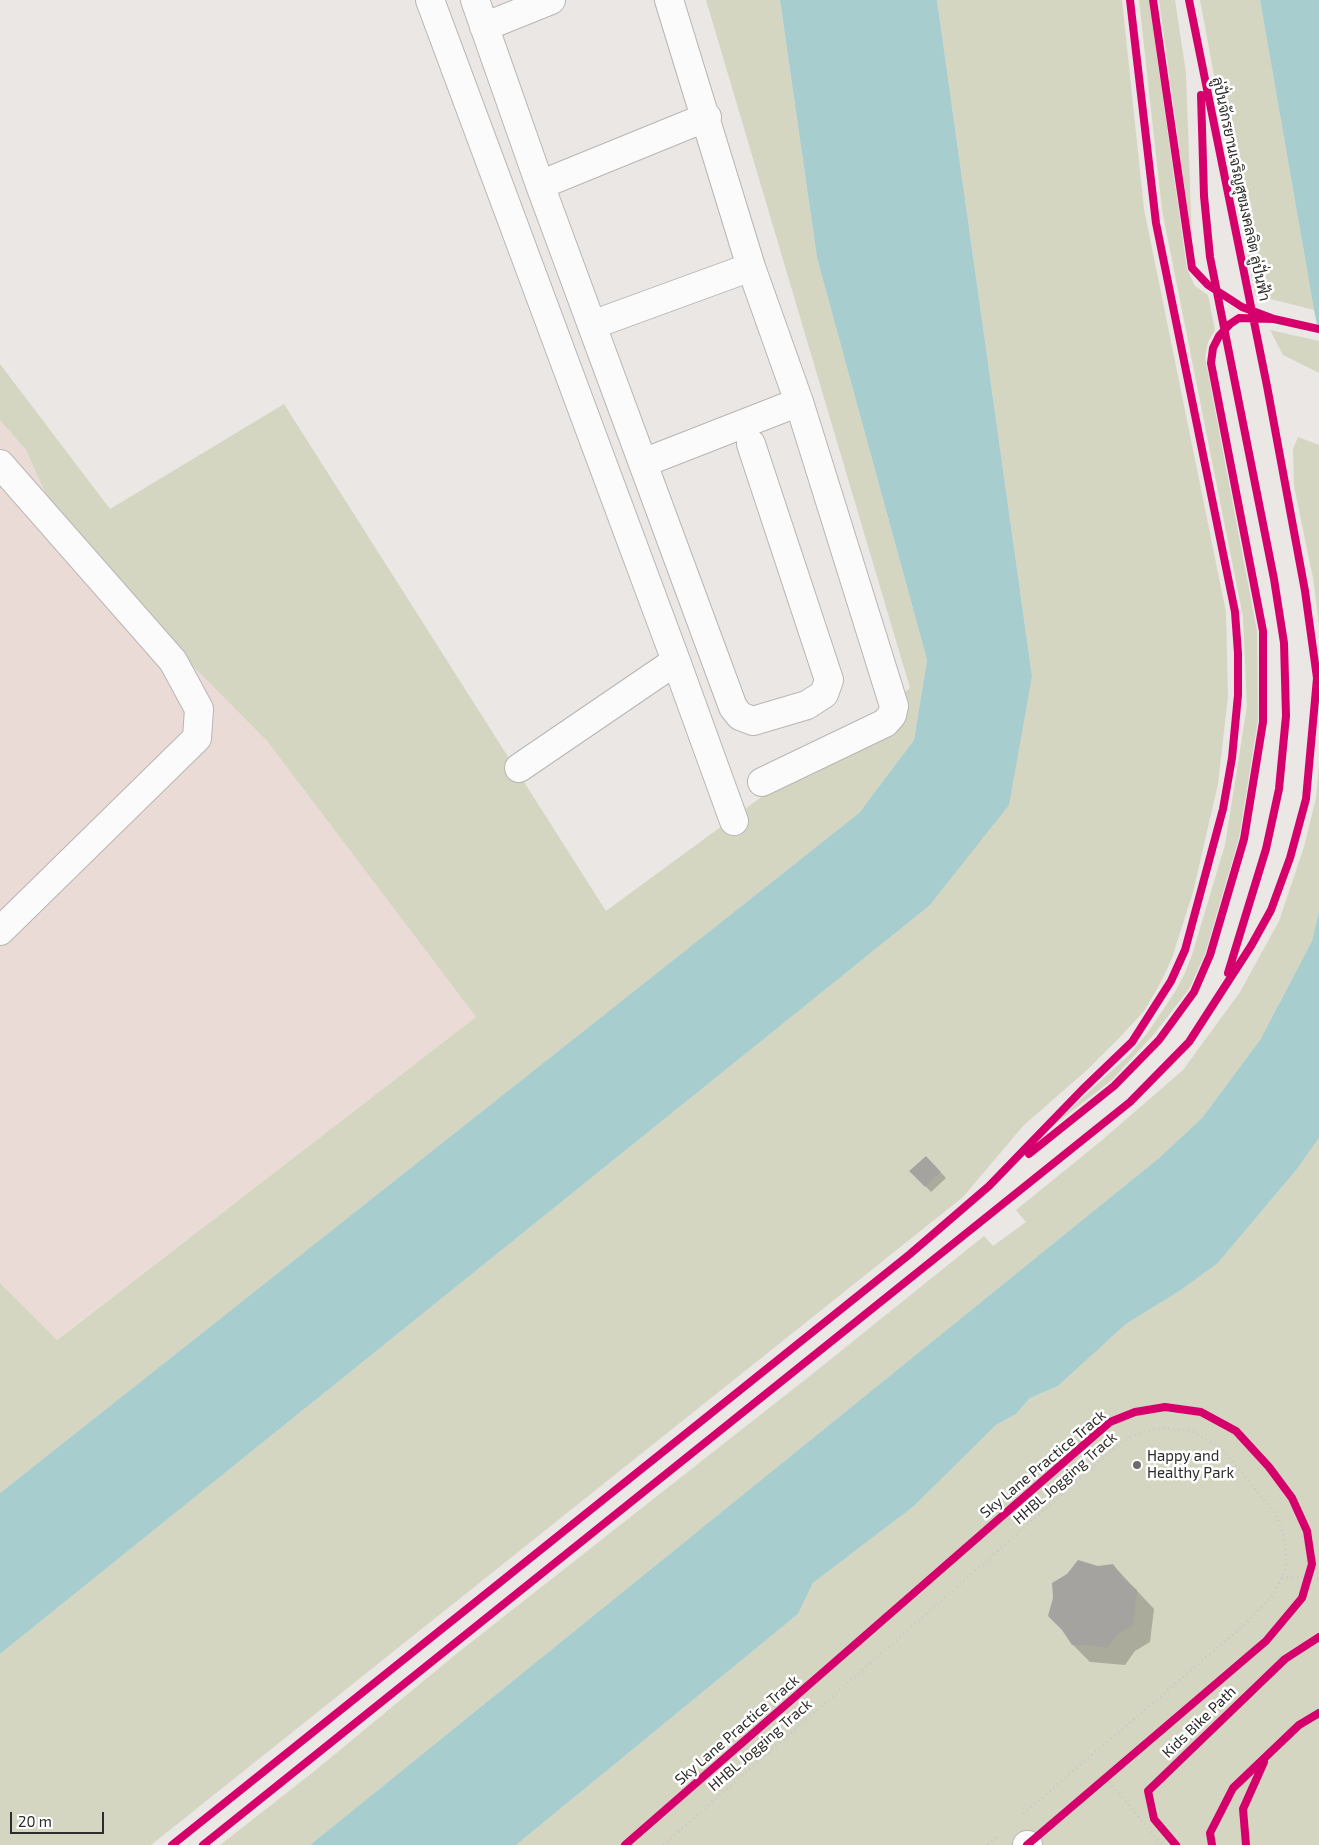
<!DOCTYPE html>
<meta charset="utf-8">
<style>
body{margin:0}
#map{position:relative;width:1319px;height:1845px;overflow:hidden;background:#eae7e4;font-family:"Exo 2",sans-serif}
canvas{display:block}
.scale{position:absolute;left:10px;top:1812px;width:94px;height:22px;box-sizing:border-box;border:2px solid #2d2c2a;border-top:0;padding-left:6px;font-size:15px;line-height:18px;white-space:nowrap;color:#2d2c2a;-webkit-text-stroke:4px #fff;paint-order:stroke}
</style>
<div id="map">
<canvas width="1319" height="1845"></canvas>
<div class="scale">20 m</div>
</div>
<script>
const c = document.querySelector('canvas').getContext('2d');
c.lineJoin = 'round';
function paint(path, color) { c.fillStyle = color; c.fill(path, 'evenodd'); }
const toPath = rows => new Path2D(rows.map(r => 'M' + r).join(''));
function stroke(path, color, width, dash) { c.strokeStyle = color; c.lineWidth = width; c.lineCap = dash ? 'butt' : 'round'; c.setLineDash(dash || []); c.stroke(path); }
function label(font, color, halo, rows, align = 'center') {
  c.font = font + ' "Exo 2",Sarabun,sans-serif'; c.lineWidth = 5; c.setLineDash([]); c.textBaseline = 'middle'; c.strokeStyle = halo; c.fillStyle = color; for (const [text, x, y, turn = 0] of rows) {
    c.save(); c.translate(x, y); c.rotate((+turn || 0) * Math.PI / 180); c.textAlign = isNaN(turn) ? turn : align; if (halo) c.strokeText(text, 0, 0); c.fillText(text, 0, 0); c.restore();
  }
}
paint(toPath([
 [0,420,26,450,56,517,164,637,267,741,476,1017,56,1340,0,1283]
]), '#eadbd7');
paint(toPath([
 [706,0,780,0,817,258,927,660,914,740,859,813,0,1493,0,1283,57,1340,476,1017,267,741,164,637,56,517,26,450,0,420,0,364,110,509,284,404,606,911,910,688],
 [937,0,1122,0,1144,209,1226,612,1228,696,1218,784,1193,892,1172,958,1161,982,1144,1011,1122,1035,1087,1070,1024,1125,963,1197,151,1845,0,1845,0,1654,929,906,1032,676],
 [926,1156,941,1172,925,1187,909,1171],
 [1139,0,1149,0,1187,269,1195,286,1208,295,1215,330,1208,342,1205,357,1257,631,1258,720,1239,838,1205,954,1189,989,1155,1033,1112,1080,1046,1131,1129,1055,1148,1032,1175,992,1185,973,1192,955,1225,845,1247,706,1243,617,1162,210],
 [1159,0,1175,0,1186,73,1192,241],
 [1200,0,1260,0,1314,310,1255,295],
 [1270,330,1319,341,1319,373,1283,355],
 [1298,437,1319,445,1319,625,1313,578,1294,486,1293,449],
 [1319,765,1319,911,1312,941,1260,1040,1202,1118,1159,1158,310,1845,220,1845,312,1773,455,1655,811,1375,984,1236,993,1246,1026,1222,1016,1210,1101,1141,1183,1070,1240,992,1279,921,1304,847,1316,798],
 [1319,1138,1319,1845,516,1845,798,1614,813,1583,914,1506,996,1425,1016,1414,1030,1398,1058,1386,1126,1324,1181,1290,1218,1263,1297,1169]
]), '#d5d6c2');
paint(toPath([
 [780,0,937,0,1032,676,1009,805,929,906,0,1654,0,1493,859,813,914,740,927,660,817,258],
 [1260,0,1319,0,1319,335,1314,310],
 [1319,911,1319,1138,1297,1169,1218,1263,1181,1290,1126,1324,1058,1386,1030,1398,1016,1414,996,1425,914,1506,813,1583,798,1614,516,1845,310,1845,1159,1158,1202,1118,1260,1040,1312,941]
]), '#a7cdce');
paint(toPath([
 [926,1157,946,1178,931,1192,911,1171],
 [1113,1565,1154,1609,1150,1642,1135,1651,1125,1665,1090,1662,1073,1645,1098,1567]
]), '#0003');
paint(toPath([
 [926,1156,941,1172,925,1187,909,1171],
 [1078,1560,1098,1566,1113,1564,1125,1581,1137,1590,1133,1625,1118,1634,1107,1648,1089,1645,1072,1645,1062,1630,1048,1616,1053,1598,1052,1583,1067,1574]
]), '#a5a3a0');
const minor = toPath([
 [430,0,676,661,734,821],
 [475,0,540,185,733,707,740,716,753,721,807,705,824,694,829,680,751,444],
 [669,0,751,267,799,402,894,706,892,715,885,723,762,782],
 [484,27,551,0],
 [540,185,707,117],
 [592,325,751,267],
 [643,463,799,402],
 [0,464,173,661,199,709,197,738,0,931],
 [519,768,676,661],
 [1027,1845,1028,1845]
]);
stroke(minor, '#b8b6b4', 30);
stroke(toPath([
 [1282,1577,1319,1578],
 [1106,1778,1162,1845],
 [663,1845,1123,1441,1141,1432,1164,1428,1192,1431,1222,1449,1275,1513,1285,1538,1286,1567,1282,1577,1273,1595,1244,1625,1023,1814],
 [988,1845,998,1836]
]), '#c9c8c7', 3, [1, 4]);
stroke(minor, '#fcfbfb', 28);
stroke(toPath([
 [1153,0,1192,268,1208,285,1242,307,1274,319,1319,329],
 [1201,95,1204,196,1210,257,1274,579,1284,643,1286,716,1279,789,1266,849,1228,973],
 [1029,1154,1114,1086,1159,1040,1194,992,1210,955,1244,839,1263,722,1263,631,1211,363,1213,348,1219,336,1230,324,1239,318,1274,319],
 [172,1845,910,1254,989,1186,1082,1090,1132,1042,1171,981,1185,950,1223,809,1232,758,1238,695,1238,653,1235,612,1156,223,1130,0],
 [203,1845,1130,1102,1189,1042,1251,946,1271,910,1290,858,1306,799,1317,678,1305,591,1267,386,1189,0],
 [625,1845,1110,1422,1135,1412,1165,1407,1201,1412,1236,1431,1269,1467,1292,1498,1307,1531,1312,1564,1302,1598,1266,1641,1027,1845],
 [1176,1845,1154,1819,1148,1791,1285,1659,1319,1637],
 [1212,1845,1210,1833,1233,1788,1299,1725,1319,1713],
 [1246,1845,1243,1809,1264,1762]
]), '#d6006c', 8);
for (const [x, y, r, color] of [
 [1137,1465,5,"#6f6d6b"]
]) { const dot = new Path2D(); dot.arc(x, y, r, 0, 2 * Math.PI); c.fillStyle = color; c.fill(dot); stroke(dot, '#fff', 2); }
label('15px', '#2d2c2a', '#fff', [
 ["ลู่ปั่นจักรยานเจริญสุขมงคลจิต ลู่ปั่นฟ้า",1241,189,78],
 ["Sky Lane Practice Track",1043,1464,-40],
 ["HHBL Jogging Track",1065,1478,-41],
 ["Kids Bike Path",1199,1722,-44],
 ["Sky Lane Practice Track",737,1730,-41],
 ["HHBL Jogging Track",760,1745,-41]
]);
label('15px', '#2d2c2a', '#fff', [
 ["Happy and",1147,1456],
 ["Healthy Park",1147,1473]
], 'left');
</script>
